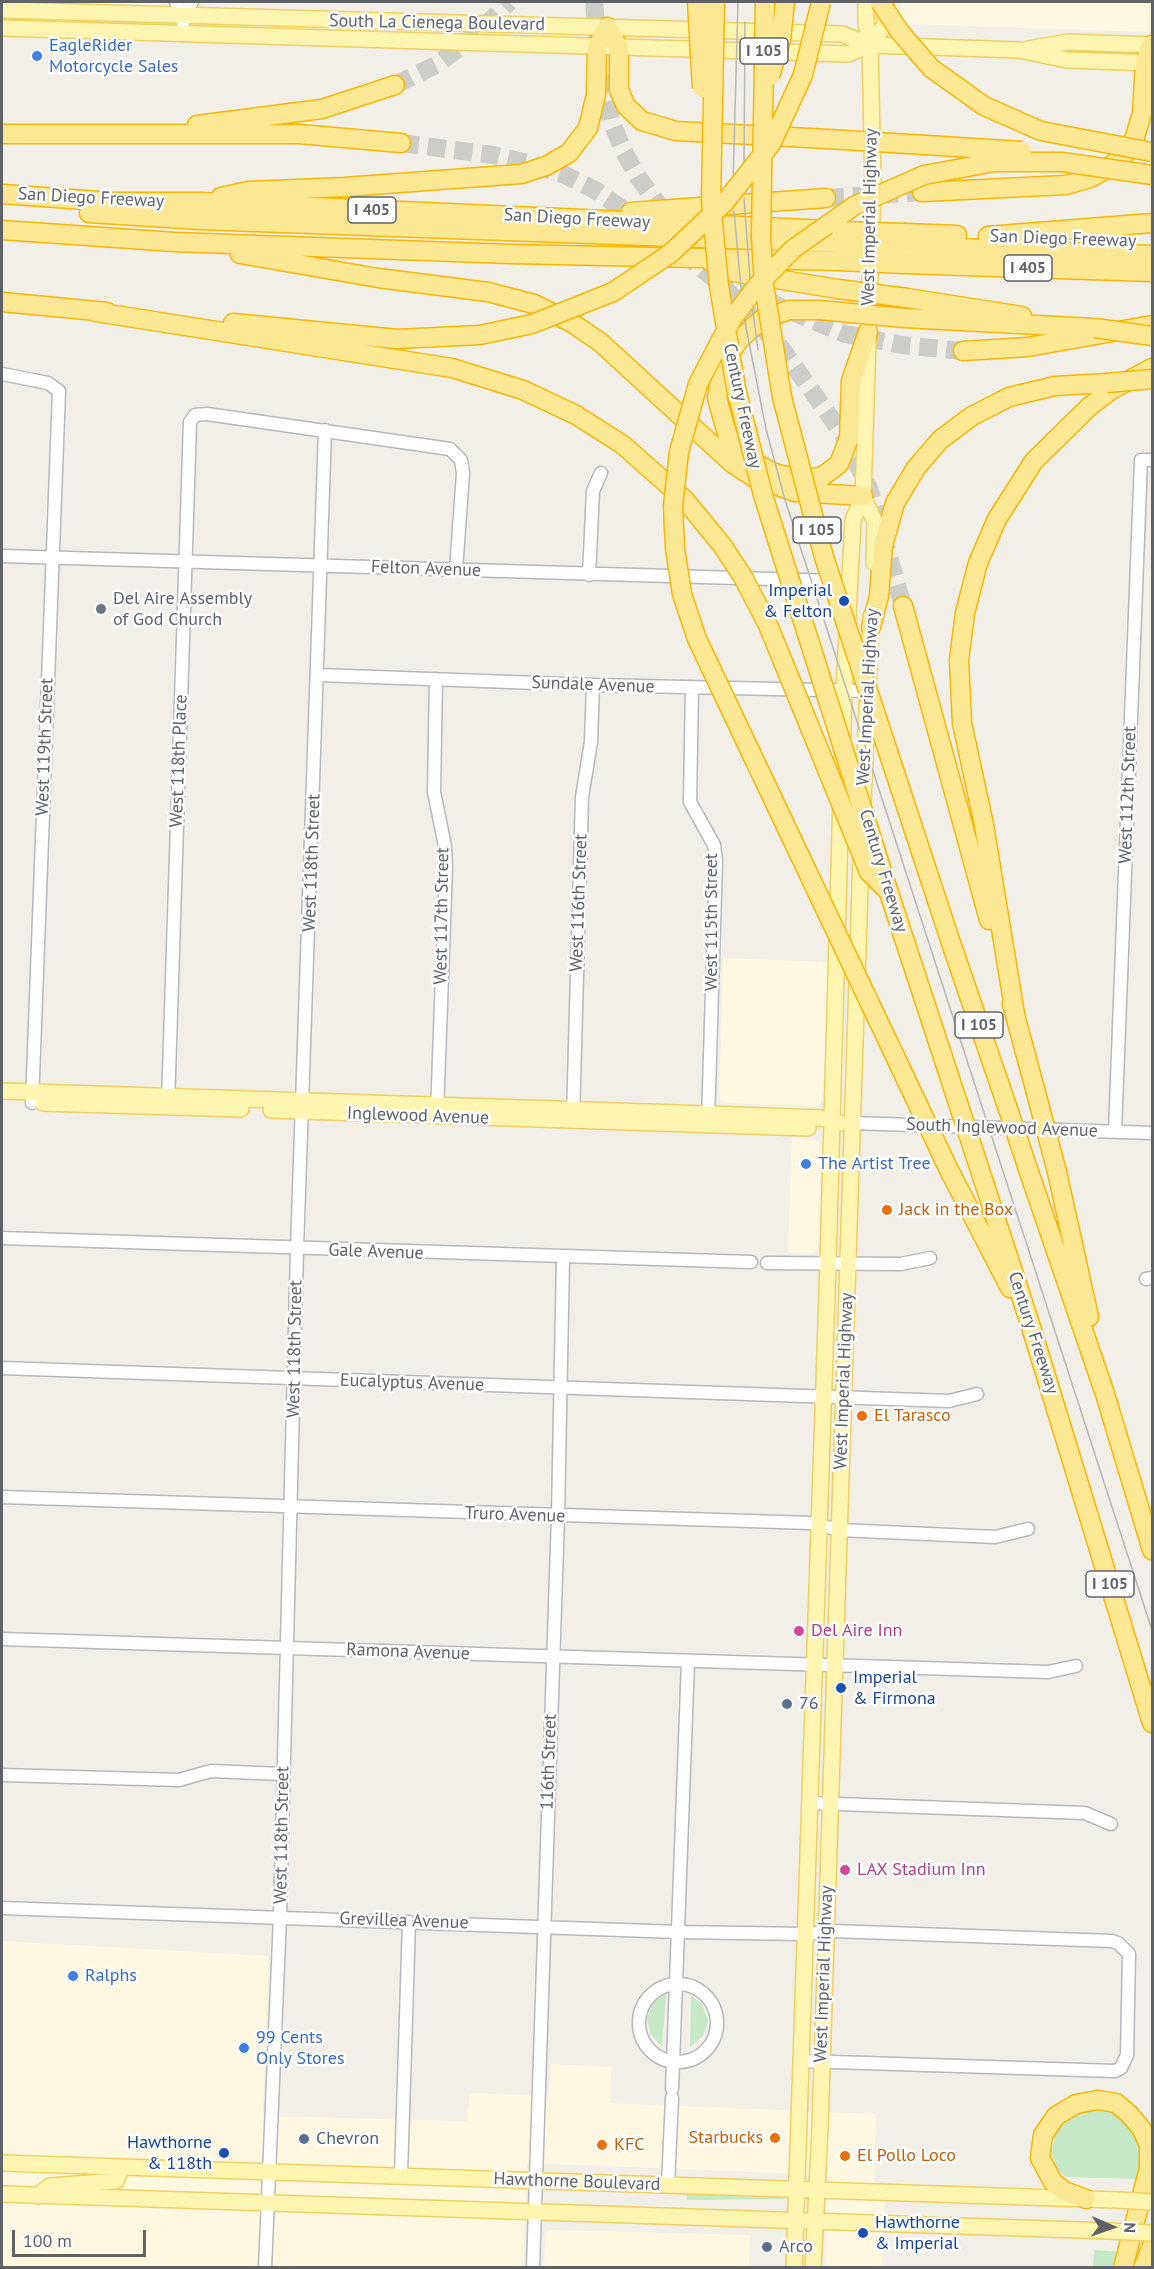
<!DOCTYPE html>
<style>
body{margin:0}
#map{position:relative;width:1154px;height:2269px;overflow:hidden;background:#f1efe8;font-family:"PT Sans",sans-serif}
canvas{display:block}
.frame{position:absolute;inset:0;border:3px solid #5f6368;pointer-events:none}
.north{position:absolute;left:1082px;top:2197px;width:60px;height:60px;-webkit-text-stroke:4px #fff;paint-order:stroke;rotate:92deg;font-size:16px;font-weight:700;line-height:24px;text-align:center;color:#5f6368}
.north::after{content:'';display:block;margin:auto;width:21px;height:27px;background:#5f6368;clip-path:polygon(50% 0,100% 100%,50% 72%,0 100%)}
.scale{position:absolute;left:12px;top:2230px;width:134px;height:27px;box-sizing:border-box;border:3px solid #5f6368;border-top:0;padding-left:8px;font-size:18px;line-height:21px;white-space:nowrap;color:#5f6368;-webkit-text-stroke:4px #fff;paint-order:stroke}
</style>
<div id="map">
<canvas width="1154" height="2269"></canvas>
<div class="frame"></div>
<div class="north">N</div>
<div class="scale">100 m</div>
</div>
<script>
const c = document.querySelector('canvas').getContext('2d');
c.lineJoin = 'round';
function paint(path, color) { c.fillStyle = color; c.fill(path, 'evenodd'); }
const toPath = rows => new Path2D(rows.map(r => 'M' + r).join(''));
function stroke(path, color, width, dash) { c.strokeStyle = color; c.lineWidth = width; c.lineCap = dash ? 'butt' : 'round'; c.setLineDash(dash || []); c.stroke(path); }
function label(font, color, halo, rows, align = 'center') {
  c.font = font + ' "PT Sans",sans-serif'; c.lineWidth = 5; c.setLineDash([]); c.textBaseline = 'middle'; c.strokeStyle = halo; c.fillStyle = color; for (const [text, x, y, turn = 0] of rows) {
    c.save(); c.translate(x, y); c.rotate((+turn || 0) * Math.PI / 180); c.textAlign = isNaN(turn) ? turn : align; if (halo) c.strokeText(text, 0, 0); c.fillText(text, 0, 0); c.restore();
  }
}
paint(toPath([
 [8,2,163,2,161,5],
 [901,2,1152,2,1152,32,905,24,900,18],
 [723,958,828,962,823,1100,817,1106,723,1103,719,1098],
 [792,1138,817,1140,821,1144,818,1249,814,1253,788,1253],
 [2,1941,269,1956,263,2116,467,2121,470,2093,549,2096,551,2064,611,2067,610,2103,876,2114,874,2182,885,2184,882,2267,825,2267,828,2175,527,2163,523,2267,4,2267,2,2263],
 [552,2230,750,2235,749,2267,544,2267,546,2233]
]), '#fef8e0');
paint(toPath([
 [662,1995,666,1995,662,2046,651,2035,647,2018,653,2002],
 [691,1996,702,2004,708,2021,703,2036,690,2047],
 [1099,2106,1124,2116,1143,2147,1139,2179,1066,2177,1056,2168,1051,2151,1057,2126,1070,2113],
 [687,2194,783,2197,785,2199,687,2200],
 [1094,2250,1123,2252,1117,2267,1093,2268]
]), '#c5e8c7');
stroke(toPath([
 [594,2,598,45],
 [601,75,611,121,624,152,638,177,669,219],
 [395,85,436,65,476,35,509,2],
 [401,143,493,155,532,164,565,175,595,190,643,223],
 [826,198,922,192],
 [682,252,723,286,782,349,843,435,869,488,903,606],
 [721,269,778,306,845,334,902,345,963,351]
]), '#ccccc8', 18, [18, 9]);
const minor = toPath([
 [176,2,183,16,183,35],
 [183,16,192,2],
 [2,374,48,383,59,391,32,1103],
 [2,556,837,581],
 [589,575,593,491,601,473],
 [319,675,593,685,867,691],
 [436,679,434,792,445,846,446,867,437,1113],
 [692,688,690,802,714,845,716,861,708,1121],
 [168,1104,190,422,195,415,207,414,450,449,461,460,463,473,456,570],
 [573,1117,582,797,591,742,593,685],
 [852,1123,1152,1133],
 [1115,1131,1141,460,1152,460],
 [2,1238,751,1262],
 [767,1263,901,1264,930,1258],
 [1146,1279,1152,1278],
 [2,1368,949,1401,977,1394],
 [2,1497,811,1523,839,1530,995,1537,1028,1529],
 [2,1639,1048,1672,1076,1666],
 [2,1775,179,1780,211,1771,282,1774],
 [810,1803,1085,1813,1111,1824],
 [2,1908,678,1932,806,1934,833,1931,1112,1941,1118,1943,1129,1954,1127,2055,1121,2068,1115,2071,802,2061],
 '639 2023a39 39 0 1 1 78 0a39 39 0 1 1-78 0Z',
 [672,2089,688,1661],
 [401,2175,409,1922],
 [668,2185,672,2098],
 [265,2268,280,1917,297,1249,325,430],
 [533,2268,558,1516,563,1258]
]);
const major = toPath([
 [2,10,842,34,870,45,1019,50,1067,60,1152,63],
 [2,28,848,54,870,45],
 [870,45,885,25,886,5],
 [1028,49,1068,42,1152,45],
 [863,496,875,522,874,563],
 [863,802,871,616],
 [2,1091,708,1114,821,1118,840,1123],
 [43,1103,241,1109],
 [271,1110,808,1128],
 [2,2163,1117,2200],
 [2,2194,1109,2231],
 [37,2196,50,2186,116,2181,122,2167],
 [794,2268,828,1264,844,690,853,520,863,496,873,183,870,45,866,24,866,2],
 [813,2268,820,2128,861,856]
]);
const highway = toPath([
 [607,27,619,48,619,90,626,106,642,121,676,131,828,139],
 [197,125,322,109,395,85],
 [2,134,299,134,401,143],
 [922,192,1066,185,1090,178,1103,171,1122,158,1135,137,1142,113,1145,63,1151,45],
 [2,194,112,202,199,202,830,230],
 [221,197,248,191,345,187,521,174,546,166,569,153,588,128,596,95,597,47,607,27],
 [631,212,826,198],
 [89,213,200,220,840,243],
 [2,230,174,242,511,254,839,261],
 [905,233,957,235],
 [988,236,1152,223],
 [904,246,1152,255],
 [240,254,378,278,488,292,534,304,572,323,600,342,732,463,753,477,795,492,863,496],
 [711,262,733,272,838,289],
 [904,264,1152,272],
 [907,298,1022,316],
 [2,302,107,312],
 [820,310,789,310,761,320,738,341,722,367,717,398,727,434,744,456,770,471,781,475,809,479,823,476,839,464,849,438,851,381,868,332],
 [96,312,452,368,523,390,576,415,623,445,684,499,722,545],
 [904,318,1094,328],
 [233,323,397,339],
 [963,351,1028,347,1152,325],
 [903,606,989,920],
 [871,627,879,596,883,546,895,503,916,468,940,440,972,416,1009,397,1055,386,1107,383],
 [889,893,957,1100],
 [951,943,1007,1106],
 [1012,1004,1035,1089],
 [1015,1014,984,825,962,723,959,660,965,613,978,563,997,519,1034,461,1089,407,1111,390,1152,368],
 [976,1158,1031,1327,1152,1723],
 [949,1170,1010,1288],
 [1029,1172,1105,1394,1152,1550],
 [1057,1172,1089,1317],
 [1086,2199,1064,2191,1053,2182,1040,2158,1043,2135,1056,2116,1076,2104,1098,2100,1116,2103,1129,2114,1141,2128,1149,2145,1149,2168,1123,2268],
 [1143,2268,1152,2246]
]);
stroke(minor, '#b5b8bc', 15);
stroke(major, '#f0d062', 18);
stroke(highway, '#f6b703', 21);
stroke(minor, '#fff', 12);
stroke(major, '#fef6b0', 15);
stroke(highway, '#fce794', 18);
stroke(toPath([
 [744,169,745,22],
 [733,184,738,2],
 [744,198,750,278],
 [734,211,741,288],
 [752,304,758,350],
 [744,317,766,429,785,500,1152,1630]
]), '#b6b7b8', 1.5);
const majorBridge = toPath([
 [1117,2200,1152,2202],
 [1109,2231,1152,2233]
]);
const highwayBridge = toPath([
 [697,2,702,88],
 [715,2,711,201,719,286,736,388,763,495,889,893],
 [765,2,761,237,764,285,782,397,824,557,951,943],
 [880,2,900,32,931,68,984,106,1041,131,1152,152],
 [770,76,781,40,785,2],
 [828,139,1022,151],
 [841,231,905,233],
 [840,243,904,246],
 [839,261,904,264],
 [838,289,907,298],
 [820,310,904,318],
 [1095,328,1152,336],
 [397,339,480,335,532,324,613,292,671,253,725,202,771,144,803,75,821,2],
 [1107,383,1152,379],
 [722,545,743,577,768,625,869,872,886,889],
 [1035,1089,1057,1172],
 [957,1100,976,1158],
 [1007,1106,1029,1172],
 [949,1170,697,639,682,594,675,548,673,506,679,452,698,384,732,319,757,286,793,249,854,206,924,175,995,162,1062,162,1152,175]
]);
stroke(majorBridge, '#f0d062', 18, []);
stroke(highwayBridge, '#f6b703', 21, []);
stroke(majorBridge, '#fef6b0', 15);
stroke(highwayBridge, '#fce794', 18);
for (const [x, y, r, color] of [
 [37,56,6,"#3f7fe0"],
 [844,601,6,"#1a4fb4"],
 [101,609,6,"#6b7280"],
 [806,1164,6,"#3f7fe0"],
 [887,1210,6,"#e8710a"],
 [862,1416,6,"#e8710a"],
 [799,1631,6,"#d1479c"],
 [841,1688,6,"#1a4fb4"],
 [787,1704,6,"#5c6f8a"],
 [845,1870,6,"#d1479c"],
 [73,1976,6,"#3f7fe0"],
 [244,2048,6,"#3f7fe0"],
 [775,2138,6,"#e8710a"],
 [304,2139,6,"#5c6f8a"],
 [602,2145,6,"#e8710a"],
 [224,2153,6,"#1a4fb4"],
 [845,2156,6,"#e8710a"],
 [863,2233,6,"#1a4fb4"],
 [767,2247,6,"#5c6f8a"]
]) { const dot = new Path2D(); dot.arc(x, y, r, 0, 2 * Math.PI); c.fillStyle = color; c.fill(dot); stroke(dot, '#fff', 2); }
for (const [x, y, w] of [
 [764,51,48],
 [372,210,48],
 [1028,268,48],
 [817,530,48],
 [979,1025,48],
 [1110,1584,48]
]) { const box = new Path2D(); box.roundRect(x - w / 2, y - 13, w, 26, 4.5); c.fillStyle = '#fff'; c.fill(box); stroke(box, '#5f6368', 1.5); }
label('bold 16px', '#5f6368', null, [
 ["I 105",764,51],
 ["I 405",372,210],
 ["I 405",1028,268],
 ["I 105",817,530],
 ["I 105",979,1025],
 ["I 105",1110,1584]
]);
label('18px', '#5f6368', '#fff', [
 ["South La Cienega Boulevard",437,23,1],
 ["San Diego Freeway",91,198,3],
 ["West Imperial Highway",870,217,-89],
 ["San Diego Freeway",577,219,3],
 ["San Diego Freeway",1063,239,2],
 ["Century Freeway",742,406,78],
 ["Felton Avenue",426,569,2],
 ["Sundale Avenue",593,685,2],
 ["West Imperial Highway",868,697,-87],
 ["West 119th Street",45,747,-88],
 ["West 118th Place",179,761,-88],
 ["West 112th Street",1128,795,-88],
 ["West 118th Street",312,863,-88],
 ["Century Freeway",883,871,73],
 ["West 116th Street",579,903,-88],
 ["West 117th Street",442,916,-89],
 ["West 115th Street",712,922,-90],
 ["Inglewood Avenue",418,1116,2],
 ["South Inglewood Avenue",1002,1128,2],
 ["Gale Avenue",376,1252,2],
 ["Century Freeway",1033,1333,72],
 ["West 118th Street",295,1349,-89],
 ["West Imperial Highway",844,1381,-88],
 ["Eucalyptus Avenue",412,1383,2],
 ["Truro Avenue",515,1515,2],
 ["Ramona Avenue",408,1652,2],
 ["116th Street",549,1762,-88],
 ["West 118th Street",282,1835,-89],
 ["Grevillea Avenue",404,1921,2],
 ["West Imperial Highway",824,1974,-88],
 ["Hawthorne Boulevard",577,2182,2]
]);
label('18px', '#366cbe', '#fff', [
 ["EagleRider",49,46],
 ["Motorcycle Sales",49,67],
 ["The Artist Tree",818,1164],
 ["Ralphs",85,1976],
 ["99 Cents",256,2038],
 ["Only Stores",256,2059]
], 'left');
label('18px', '#164399', '#fff', [
 ["Imperial",832,591],
 ["& Felton",832,612],
 ["Imperial",853,1678,"left"],
 ["& Firmona",853,1699,"left"],
 ["Hawthorne",212,2143],
 ["& 118th",212,2164],
 ["Hawthorne",875,2223,"left"],
 ["& Imperial",875,2244,"left"]
], 'right');
label('18px', '#5b616d', '#fff', [
 ["Del Aire Assembly",113,599],
 ["of God Church",113,620]
], 'left');
label('18px', '#c56008', '#fff', [
 ["Jack in the Box",899,1210],
 ["El Tarasco",874,1416],
 ["Starbucks",763,2138,"right"],
 ["KFC",614,2145],
 ["El Pollo Loco",857,2156]
], 'left');
label('18px', '#b23c85', '#fff', [
 ["Del Aire Inn",811,1631],
 ["LAX Stadium Inn",857,1870]
], 'left');
label('18px', '#4e5e75', '#fff', [
 ["76",799,1704],
 ["Chevron",316,2139],
 ["Arco",779,2247]
], 'left');
</script>
